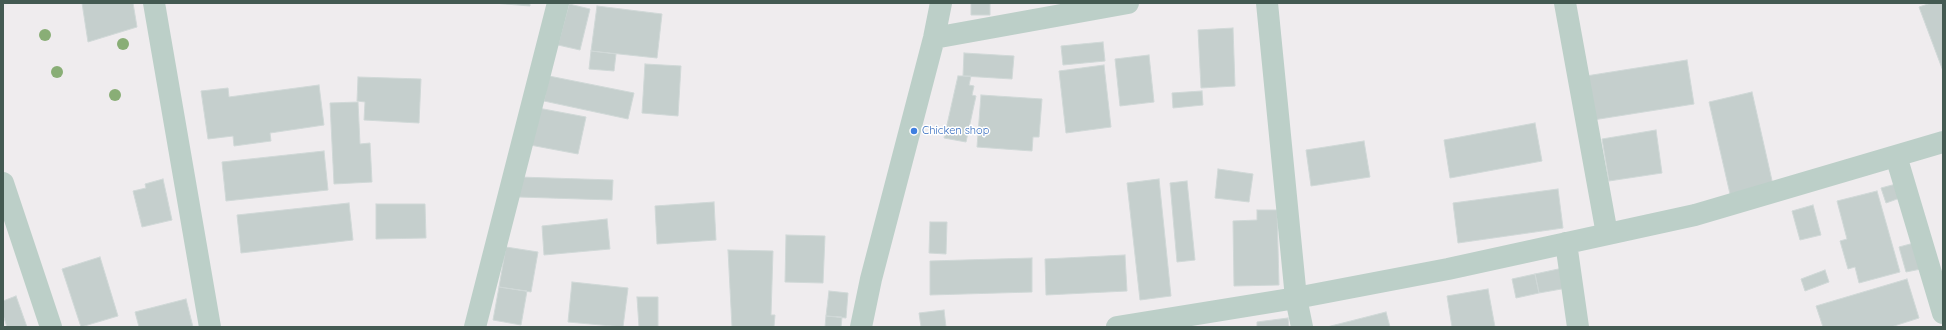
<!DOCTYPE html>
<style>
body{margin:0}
#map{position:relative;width:1946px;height:330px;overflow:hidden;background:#efecee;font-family:Quicksand,sans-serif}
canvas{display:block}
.frame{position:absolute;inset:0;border:4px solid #445a52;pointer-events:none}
</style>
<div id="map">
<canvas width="1946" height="330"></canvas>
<div class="frame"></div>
</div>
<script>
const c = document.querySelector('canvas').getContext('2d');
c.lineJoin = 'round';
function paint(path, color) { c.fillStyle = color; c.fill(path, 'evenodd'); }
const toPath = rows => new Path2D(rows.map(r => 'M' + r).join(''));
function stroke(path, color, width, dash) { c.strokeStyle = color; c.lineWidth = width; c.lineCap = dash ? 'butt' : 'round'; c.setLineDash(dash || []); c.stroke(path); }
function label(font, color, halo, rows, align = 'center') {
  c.font = font + ' Quicksand,sans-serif'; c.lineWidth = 3; c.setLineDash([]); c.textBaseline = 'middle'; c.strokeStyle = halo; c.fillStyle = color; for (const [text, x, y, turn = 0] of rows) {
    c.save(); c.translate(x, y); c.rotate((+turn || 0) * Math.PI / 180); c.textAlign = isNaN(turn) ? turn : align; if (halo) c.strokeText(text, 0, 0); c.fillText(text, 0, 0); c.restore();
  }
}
const building = toPath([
 [82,3,133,3,137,27,88,42,82,3],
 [493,3,530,3,530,6,493,3],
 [971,3,990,3,990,15,971,15,971,3],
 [1931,3,1943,3,1943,71,1919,7,1931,3],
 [569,4,590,9,580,50,558,45,569,4],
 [597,6,662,14,657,58,591,51,597,6],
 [1233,28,1235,86,1201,88,1198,30,1233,28],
 [1103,42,1105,61,1063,65,1061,46,1103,42],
 [591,51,616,54,614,71,589,69,591,51],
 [964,53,1014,56,1012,79,963,76,964,53],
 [1149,55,1154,102,1120,106,1115,59,1149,55],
 [1687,60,1694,104,1593,120,1586,76,1687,60],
 [645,64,681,66,678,116,642,113,645,64],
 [1104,65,1111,127,1066,133,1059,71,1104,65],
 [549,76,634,93,628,119,544,101,549,76],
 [958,76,971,76,969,85,974,86,972,95,976,96,966,142,944,138,958,76],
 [358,77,421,79,419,123,364,120,365,102,357,101,358,77],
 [319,85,324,125,270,133,271,141,234,146,233,136,208,139,201,91,228,88,229,97,319,85],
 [1202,91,1203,105,1173,108,1172,93,1202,91],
 [1752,92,1773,185,1730,194,1709,102,1752,92],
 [981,95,1042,99,1039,137,1033,137,1032,151,977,147,981,95],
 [358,102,360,144,370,143,372,182,334,184,330,103,358,102],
 [538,108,586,117,578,154,530,145,538,108],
 [1535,123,1542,161,1450,178,1444,140,1535,123],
 [1656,130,1662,173,1609,181,1602,139,1656,130],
 [1364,141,1370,177,1311,186,1306,150,1364,141],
 [324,151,328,190,226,201,222,162,324,151],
 [1218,169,1253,174,1249,202,1215,198,1218,169],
 [519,177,613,180,612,200,519,197,519,177],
 [163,179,172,220,142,227,133,191,146,188,145,184,163,179],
 [1159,179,1171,296,1140,300,1127,183,1159,179],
 [1187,181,1195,260,1177,262,1170,183,1187,181],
 [1896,184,1900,198,1886,203,1881,188,1896,184],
 [1558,189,1563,228,1458,243,1453,203,1558,189],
 [1877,191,1900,272,1859,283,1855,267,1848,269,1840,241,1847,239,1837,201,1877,191],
 [714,202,716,240,657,244,655,206,714,202],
 [349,203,353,240,241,253,237,215,349,203],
 [376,204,425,204,426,238,376,239,376,204],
 [1813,205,1821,235,1800,240,1792,211,1813,205],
 [1257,210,1277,210,1279,285,1234,286,1233,221,1257,220,1257,210],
 [607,219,610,249,544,255,542,226,607,219],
 [930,222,947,222,946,254,929,253,930,222],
 [786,235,825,236,823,283,785,282,786,235],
 [1914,243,1921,269,1906,272,1899,247,1914,243],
 [506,247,538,252,531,292,499,287,506,247],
 [728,250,773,251,771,315,775,315,774,327,732,327,728,250],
 [1125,255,1127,291,1046,295,1045,259,1125,255],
 [100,257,118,316,81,327,62,269,100,257],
 [1032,258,1032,292,930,295,930,261,1032,258],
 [1563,268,1567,288,1539,293,1535,274,1563,268],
 [1825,270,1829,282,1805,291,1801,279,1825,270],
 [1535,274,1539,293,1516,298,1512,279,1535,274],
 [1907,279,1919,318,1891,327,1823,327,1816,306,1907,279],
 [572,282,628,288,623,327,568,322,572,282],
 [499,287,527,291,521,325,493,320,499,287],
 [1488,289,1495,327,1452,327,1447,296,1488,289],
 [829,291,848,293,846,318,826,316,829,291],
 [16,296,27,327,7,327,3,315,3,301,16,296],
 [637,297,658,297,658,327,639,327,637,297],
 [186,299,193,327,139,327,135,312,186,299],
 [944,310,946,327,921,327,919,313,944,310],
 [1386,312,1390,327,1327,327,1386,312],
 [826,316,842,317,841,327,825,327,826,316],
 [1288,318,1289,327,1257,327,1257,322,1288,318]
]);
paint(building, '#c5cfcd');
stroke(building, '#d0d8d7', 1);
stroke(toPath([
 [154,3,210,327],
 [1267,3,1296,298,1302,327],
 [1565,3,1607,234],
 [934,38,1128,3],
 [1896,156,1943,313],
 [3,183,51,327],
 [1566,243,1578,327],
 [475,327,558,3],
 [861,327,871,279,934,38,941,3],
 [1117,327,1296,298,1448,269,1695,215,1943,142]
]), '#bccfc8', 22);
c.fillStyle = '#89ae76';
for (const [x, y] of [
 [45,35],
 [123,44],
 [57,72],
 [115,95]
]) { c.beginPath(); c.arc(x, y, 6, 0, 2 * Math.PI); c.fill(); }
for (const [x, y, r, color] of [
 [914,131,4,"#3f7fe0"]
]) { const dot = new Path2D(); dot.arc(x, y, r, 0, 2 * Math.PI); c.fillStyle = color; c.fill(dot); stroke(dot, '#fff', 1.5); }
label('11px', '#366cbe', '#fff', [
 ["Chicken shop",922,131]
], 'left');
</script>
